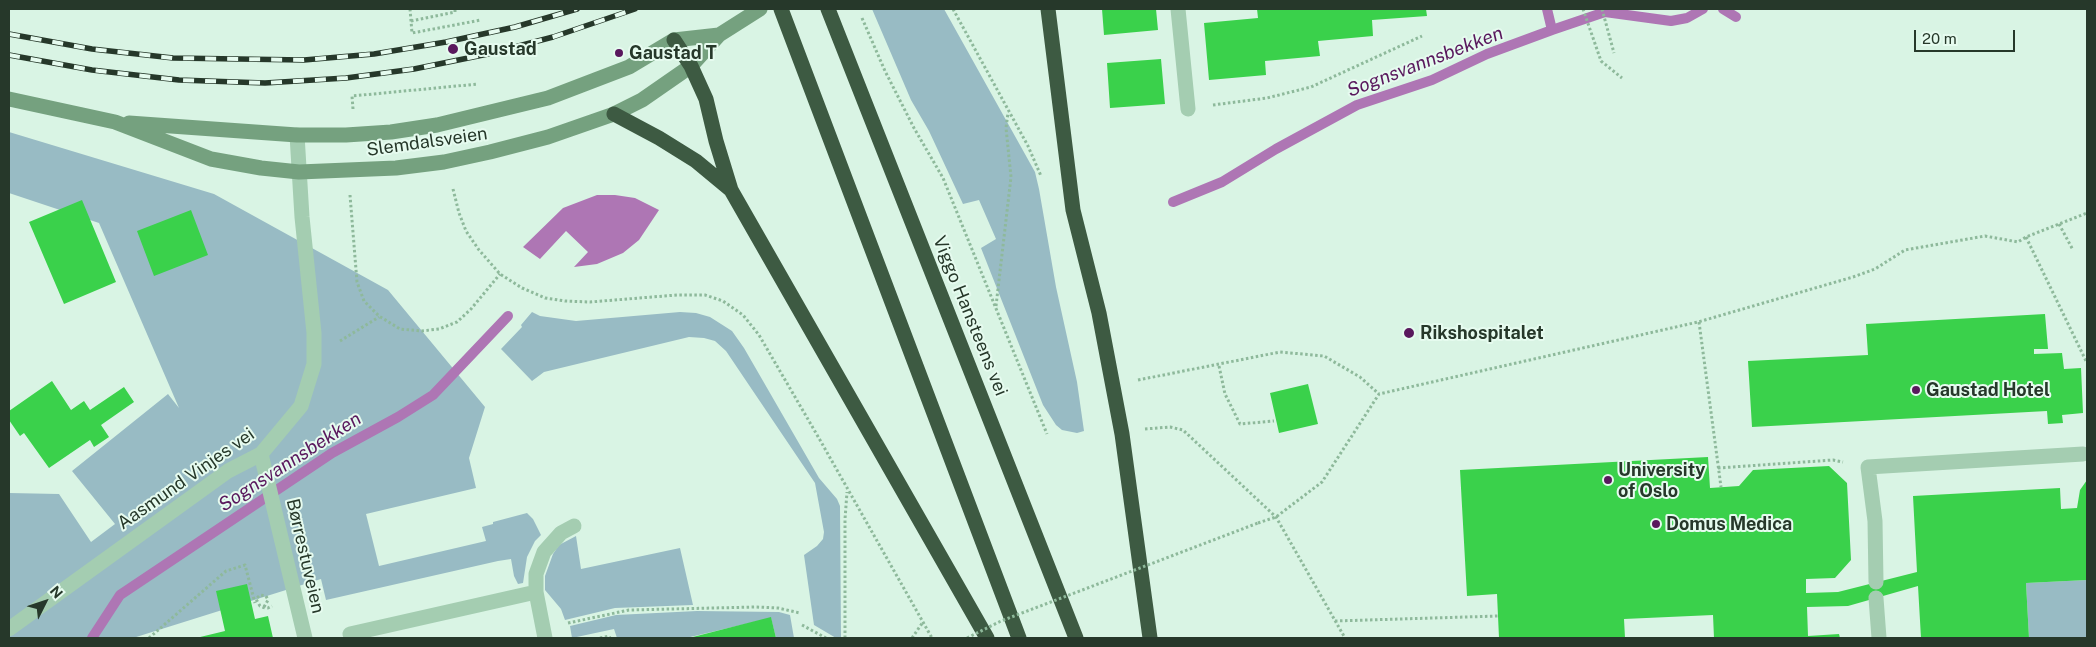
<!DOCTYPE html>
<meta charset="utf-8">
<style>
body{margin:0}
#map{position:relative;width:2096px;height:647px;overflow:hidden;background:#d9f4e4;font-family:"Public Sans",sans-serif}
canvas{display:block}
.frame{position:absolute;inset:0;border:10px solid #26382a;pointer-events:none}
.north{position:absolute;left:20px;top:577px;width:50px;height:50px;-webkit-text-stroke:4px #e6fbef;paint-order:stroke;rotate:49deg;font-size:14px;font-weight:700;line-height:20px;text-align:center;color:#26382a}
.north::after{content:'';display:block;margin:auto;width:18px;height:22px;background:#26382a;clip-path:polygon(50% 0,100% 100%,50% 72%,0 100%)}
.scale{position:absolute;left:1914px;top:30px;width:101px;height:22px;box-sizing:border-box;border:2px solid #26382a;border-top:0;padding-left:6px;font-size:15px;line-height:18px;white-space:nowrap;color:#26382a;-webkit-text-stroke:4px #e6fbef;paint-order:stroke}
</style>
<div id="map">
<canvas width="2096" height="647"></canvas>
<div class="frame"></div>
<div class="north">N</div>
<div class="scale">20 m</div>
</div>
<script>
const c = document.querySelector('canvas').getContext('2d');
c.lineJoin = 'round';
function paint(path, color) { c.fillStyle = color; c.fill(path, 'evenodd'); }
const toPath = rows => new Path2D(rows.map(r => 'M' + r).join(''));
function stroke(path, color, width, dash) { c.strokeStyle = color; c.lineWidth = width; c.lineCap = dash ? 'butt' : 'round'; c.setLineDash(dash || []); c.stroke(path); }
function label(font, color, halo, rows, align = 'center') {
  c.font = font + ' "Public Sans",sans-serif'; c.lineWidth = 4; c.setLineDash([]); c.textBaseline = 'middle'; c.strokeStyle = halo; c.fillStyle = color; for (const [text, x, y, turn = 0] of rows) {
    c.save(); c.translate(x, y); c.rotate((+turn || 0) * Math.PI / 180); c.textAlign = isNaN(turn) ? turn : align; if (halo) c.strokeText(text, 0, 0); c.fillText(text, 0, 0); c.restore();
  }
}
paint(toPath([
 [872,9,944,9,1035,172,1039,189,1056,287,1077,382,1084,431,1077,433,1062,430,1056,425,1043,405,981,248,996,239,979,200,963,204,929,131,911,100],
 [9,132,214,194,388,290,485,407,469,458,476,488,366,514,379,566,486,541,482,527,493,524,493,522,527,513,533,519,541,535,535,541,527,557,523,583,518,584,514,576,511,559,498,561,326,600,321,579,133,638,9,638,9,493,59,494,91,542,115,524,72,471,168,394,179,408,99,223,9,193],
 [532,312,540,316,576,321,680,312,696,313,710,317,732,331,744,348,819,478,837,499,840,506,841,638,836,638,814,625,804,555,817,546,823,539,824,532,815,483,726,351,715,341,704,338,689,337,544,372,532,381,501,349,522,327,521,325],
 [576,536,581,569,680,548,693,605,615,608,565,620,561,609,545,590,545,576,553,554,559,545],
 [2087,580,2087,638,2029,638,2026,583],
 [697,611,779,612,790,615,794,638,776,638,771,618,686,638,617,638,614,629,572,638,570,626,616,615]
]), '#98bbc4');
paint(toPath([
 [597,195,615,195,635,198,659,210,639,240,623,253,597,264,574,267,588,252,566,231,540,259,523,247,563,208]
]), '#ae76b4');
stroke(toPath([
 [1547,9,1552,30],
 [1723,9,1736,17],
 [1173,202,1222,182,1276,149,1357,105,1432,80,1487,54,1552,30,1605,12,1671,21,1687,18,1703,9],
 [92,638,120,595,332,453,398,417,433,395,508,316]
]), '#ae76b4', 10);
paint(toPath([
 [1102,9,1156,9,1158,30,1104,35],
 [1257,9,1426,9,1427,16,1372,20,1373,36,1318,41,1320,56,1265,61,1266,75,1209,80,1204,23,1258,18],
 [1161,59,1165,104,1110,108,1107,63],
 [82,200,116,282,64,304,29,222],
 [191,210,208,255,154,276,137,231],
 [2045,314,2048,349,2034,349,2034,354,2062,353,2064,369,2081,368,2083,413,2062,415,2063,423,2048,424,2047,411,1752,427,1748,361,1868,355,1866,324],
 [52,381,71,410,84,401,90,410,124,387,134,402,101,425,109,437,94,447,90,440,49,468,24,433,20,436,9,420,9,414,10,413,9,411],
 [1308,384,1318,424,1279,433,1270,393],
 [1708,457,1710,488,1739,486,1753,470,1829,466,1847,483,1851,560,1835,578,1806,579,1806,593,1838,592,1917,572,1913,496,2060,488,2061,509,2077,508,2080,490,2087,480,2087,580,2026,583,2029,638,1921,638,1918,586,1848,606,1807,607,1808,636,1839,634,1840,638,1714,638,1713,615,1624,619,1625,638,1499,638,1497,594,1467,596,1460,470],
 [247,584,255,619,268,616,273,638,196,638,225,631,216,591],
 [771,617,776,638,689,638]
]), '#3ad14b');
stroke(toPath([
 [410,9,412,33,481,20],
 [953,9,1028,146,1041,176],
 [1583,9,1601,61,1622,78],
 [1602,9,1614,53],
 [862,18,885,71,914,128,943,178,1047,434],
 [411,21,455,12,455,9],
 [1213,105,1267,98,1311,87,1422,36],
 [353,109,352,96,478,84],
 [453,189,459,213,466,231,479,250,500,274,522,288,545,298,565,301,590,302,677,295,705,295,723,301,743,315,759,335,820,440,932,638],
 [350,195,357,282,364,301,379,316,400,329,421,331,439,329,457,322,471,309,500,274],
 [2059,224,2073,250],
 [2026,237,2087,363],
 [996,306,1011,177,1006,128,1008,113],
 [1699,322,1721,487],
 [340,341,379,317],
 [1219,366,1225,394,1240,424,1274,421],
 [1138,380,1280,352,1324,356,1360,377,1379,394],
 [1145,429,1170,427,1183,430,1276,517,1345,638],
 [1718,468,1833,460,1843,462],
 [1258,523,1276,517,1322,482,1379,394,1698,322,1853,277,1875,269,1905,250,1985,236,2018,242,2026,237,2087,213],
 [264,607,268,600,266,596,260,595,256,599,260,606,265,608,268,608,272,606],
 [1335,621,1498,616],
 [568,623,629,610,756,607,778,608,800,613],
 [802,625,826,638],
 [149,638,226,571,245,565,255,603],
 [600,638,609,636,610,638],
 [845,638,845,519,847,492],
 [912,638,923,622]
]), '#8eb99b', 3, [2.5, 2.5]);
stroke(toPath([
 [1876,582,1875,521,1868,467,2083,454],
 [536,592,536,574,544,552,561,533,574,526],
 [1876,598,1879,638],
 [350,634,536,592,545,638]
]), '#a4cdb1', 15);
stroke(toPath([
 [1178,9,1188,109],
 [261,454,305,638],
 [9,629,228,471,261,454,301,406,314,364,314,333,302,217,297,135]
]), '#a4cdb1', 15);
stroke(toPath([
 [9,99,115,122,211,159,261,168,299,172,396,168,444,162,490,152,548,137,614,114,642,100,691,66,719,35,760,9],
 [129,123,297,135,346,135,391,132,437,125,548,98,629,67,674,40,719,35]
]), '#75a17f', 15);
stroke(toPath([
 [781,9,1019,638],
 [828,9,1076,638],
 [1048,9,1073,210,1099,313,1122,434,1150,638],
 [674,40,691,66,706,99,716,141,731,190,987,638],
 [614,114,659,138,696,161,731,190]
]), '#3d5a42', 15);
const rail = toPath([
 [9,34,92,49,173,58,304,60,374,54,446,42,515,27,577,9],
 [9,55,92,70,179,80,265,83,346,78,414,69,488,54,553,37,635,9]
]);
stroke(rail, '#26382a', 5.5);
stroke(rail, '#e6fbef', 4, [11]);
stroke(toPath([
 [967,638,1001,621,1258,523]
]), '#8eb99b', 3, [2.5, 2.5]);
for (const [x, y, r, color] of [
 [453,49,6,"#59185d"],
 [619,53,5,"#59185d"],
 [1409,333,6,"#59185d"],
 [1916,390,5,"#59185d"],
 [1608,480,5,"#59185d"],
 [1656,524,5,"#59185d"]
]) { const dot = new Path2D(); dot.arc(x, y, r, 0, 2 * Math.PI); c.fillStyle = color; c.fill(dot); stroke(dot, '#e6fbef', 2); }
label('bold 18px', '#26382a', '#e6fbef', [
 ["Gaustad",464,49],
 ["Gaustad T",629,53],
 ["Rikshospitalet",1420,333],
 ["Gaustad Hotel",1926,390],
 ["University",1618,470],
 ["of Oslo",1618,491],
 ["Domus Medica",1666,524]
], 'left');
label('18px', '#26382a', '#e6fbef', [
 ["Slemdalsveien",427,142,-8],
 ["Viggo Hansteens vei",970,316,68],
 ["Aasmund Vinjes vei",186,479,-35],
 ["Børrestuveien",305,556,77]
]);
label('italic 19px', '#59185d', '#e6fbef', [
 ["Sognsvannsbekken",1425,62,-21],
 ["Sognsvannsbekken",290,462,-33]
]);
</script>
